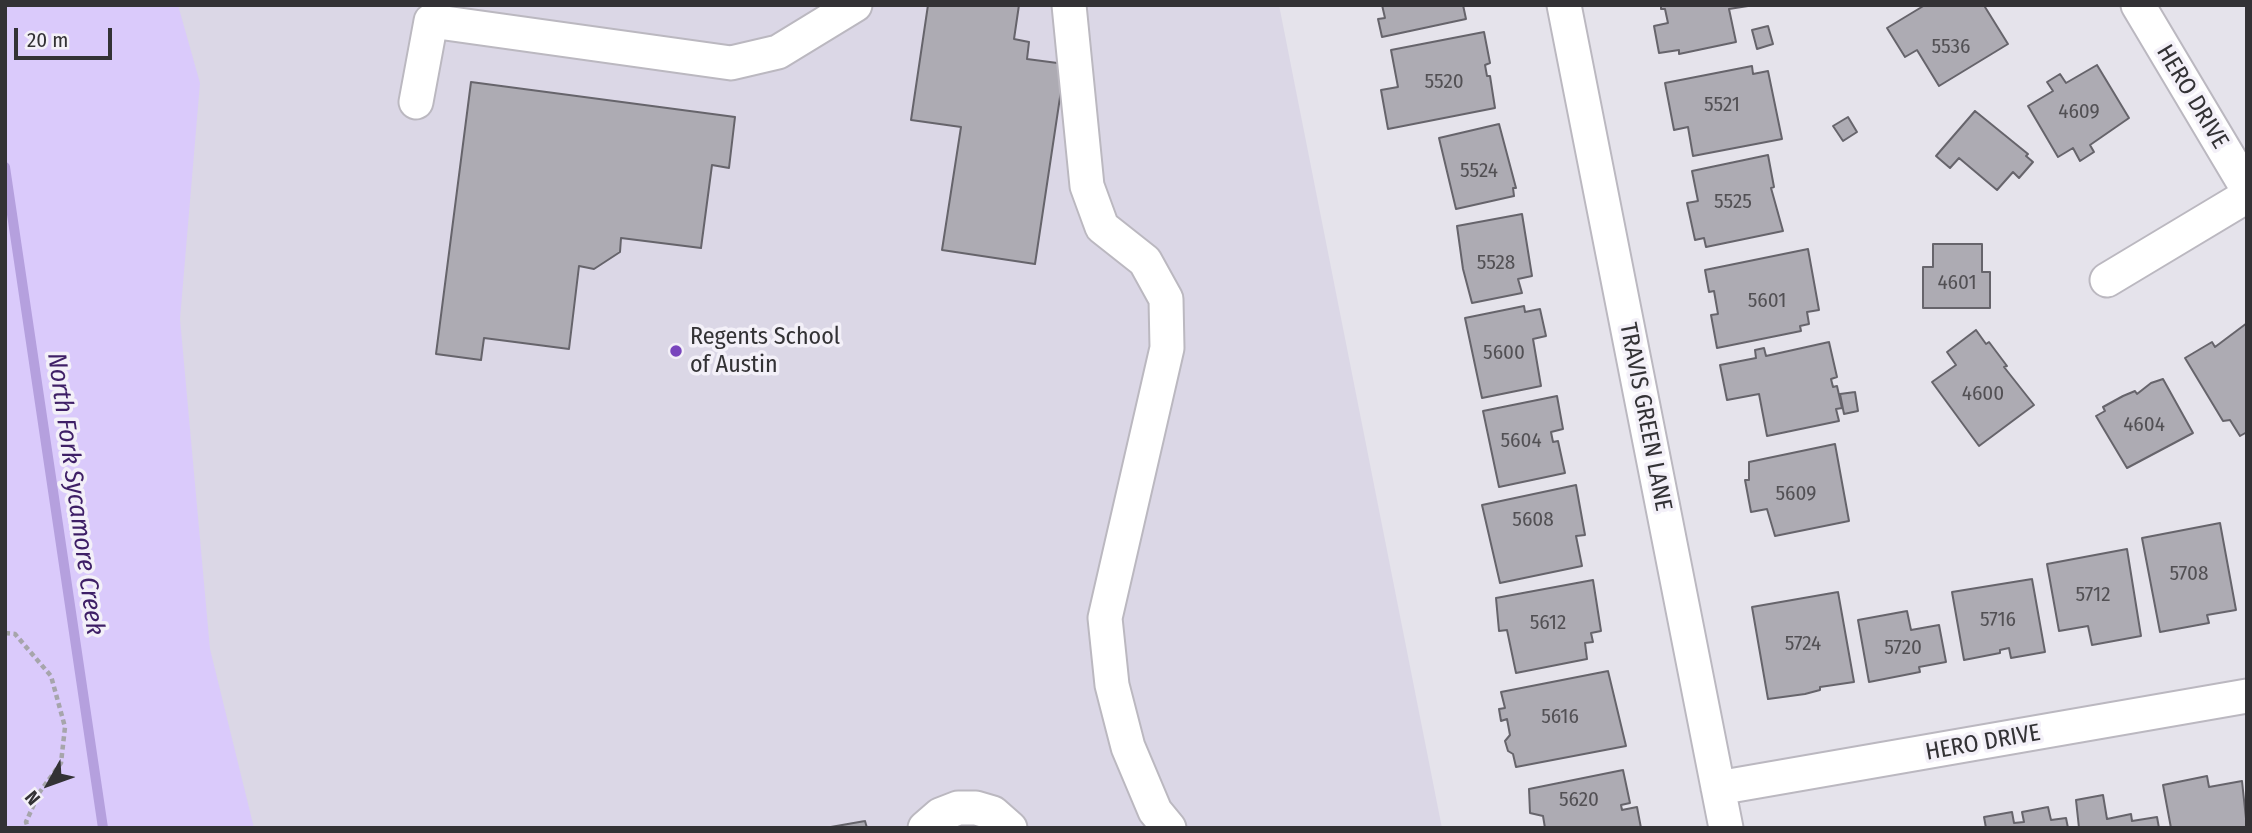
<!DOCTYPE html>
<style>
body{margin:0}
#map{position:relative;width:2252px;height:833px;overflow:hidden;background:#e5e3eb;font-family:"Fira Sans Condensed",sans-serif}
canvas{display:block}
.frame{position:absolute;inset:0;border:7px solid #333235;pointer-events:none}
.north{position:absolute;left:14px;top:749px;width:70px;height:70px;-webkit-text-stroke:5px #f3f0f8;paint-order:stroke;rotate:230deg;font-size:19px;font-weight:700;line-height:28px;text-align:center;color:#333235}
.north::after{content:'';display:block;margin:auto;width:24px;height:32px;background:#333235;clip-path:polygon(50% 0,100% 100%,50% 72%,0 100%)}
.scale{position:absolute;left:14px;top:28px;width:98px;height:32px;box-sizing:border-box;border:4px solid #333235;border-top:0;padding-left:9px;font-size:21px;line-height:24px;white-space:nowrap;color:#333235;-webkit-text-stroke:5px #f3f0f8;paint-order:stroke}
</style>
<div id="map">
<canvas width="2252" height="833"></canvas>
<div class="frame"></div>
<div class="north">N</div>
<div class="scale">20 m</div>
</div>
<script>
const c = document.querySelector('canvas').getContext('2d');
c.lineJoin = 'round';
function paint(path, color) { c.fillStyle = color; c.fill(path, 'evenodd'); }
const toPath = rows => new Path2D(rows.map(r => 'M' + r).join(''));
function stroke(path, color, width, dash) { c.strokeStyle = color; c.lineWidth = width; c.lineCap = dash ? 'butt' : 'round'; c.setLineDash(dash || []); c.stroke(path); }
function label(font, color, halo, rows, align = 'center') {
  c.font = font + ' "Fira Sans Condensed",sans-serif'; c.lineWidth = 7; c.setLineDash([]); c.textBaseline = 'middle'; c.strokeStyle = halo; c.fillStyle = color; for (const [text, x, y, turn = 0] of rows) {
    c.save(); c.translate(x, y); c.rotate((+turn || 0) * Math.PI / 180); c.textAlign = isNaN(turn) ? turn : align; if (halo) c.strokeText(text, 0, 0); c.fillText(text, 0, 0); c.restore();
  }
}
paint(toPath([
 [5,5,1279,5,1442,828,41,828,5,696]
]), '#dbd7e6');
paint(toPath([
 [5,5,178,5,200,83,180,319,210,649,254,828,5,828]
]), '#dacafb');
stroke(toPath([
 [5,167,103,828]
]), '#b5a0de', 10);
const building = toPath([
 [928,5,1019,5,1014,39,1029,42,1027,59,1065,64,1035,264,942,250,961,127,911,120,928,5],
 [1382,5,1463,5,1466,19,1382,37,1378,19,1385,18,1382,5],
 [1661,5,1748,5,1748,6,1729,9,1736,42,1679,54,1679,50,1659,53,1654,26,1668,23,1665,9,1661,9,1661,5],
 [1925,5,1988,5,1985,7,2008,44,1939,86,1917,50,1905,57,1887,28,1925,5],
 [1768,26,1773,44,1757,49,1752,30,1768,26],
 [1484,32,1490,63,1485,65,1487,76,1490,76,1495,108,1388,129,1381,90,1398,87,1391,50,1484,32],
 [2097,65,2129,118,2090,145,2094,152,2080,161,2073,148,2058,157,2028,106,2053,91,2047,82,2060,74,2066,83,2097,65],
 [1752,66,1753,74,1768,71,1782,139,1693,156,1688,127,1674,130,1665,83,1752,66],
 [471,82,735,117,729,168,712,165,701,248,621,238,620,252,594,269,579,266,569,349,484,338,481,360,436,354,471,82],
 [1975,111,2028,154,2026,156,2033,162,2019,178,2013,172,1997,190,1959,158,1950,168,1936,156,1975,111],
 [1848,117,1857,132,1843,141,1833,126,1848,117],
 [1499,124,1516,188,1513,188,1514,196,1456,209,1439,138,1499,124],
 [1768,155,1774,187,1771,188,1783,231,1706,247,1704,238,1695,240,1687,203,1698,201,1692,171,1768,155],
 [1522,214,1532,276,1518,279,1522,293,1472,303,1463,269,1457,226,1522,214],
 [1933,244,1982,244,1982,272,1990,272,1990,308,1923,308,1923,267,1933,267,1933,244],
 [1808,249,1819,310,1807,312,1809,324,1800,326,1801,331,1717,348,1711,315,1718,314,1714,291,1709,292,1705,270,1808,249],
 [1524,306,1525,312,1540,309,1546,336,1533,339,1541,386,1482,398,1465,318,1524,306],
 [2247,323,2247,432,2240,436,2230,420,2223,421,2185,358,2212,342,2215,347,2247,323],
 [1976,330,1986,344,1989,342,2007,366,2004,367,2034,405,1979,446,1932,382,1956,365,1947,352,1976,330],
 [1829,342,1837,377,1831,379,1833,387,1837,386,1842,408,1836,409,1839,421,1767,436,1759,394,1727,400,1720,365,1756,358,1755,350,1764,348,1766,356,1829,342],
 [2163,379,2193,433,2127,468,2096,416,2105,411,2103,407,2123,396,2135,391,2137,394,2151,383,2163,379],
 [1855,392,1858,411,1844,414,1840,394,1855,392],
 [1557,396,1563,429,1551,432,1553,442,1558,441,1565,473,1499,487,1483,411,1557,396],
 [1835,444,1849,521,1775,536,1767,509,1751,512,1745,480,1749,480,1749,462,1835,444],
 [1576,485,1585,535,1576,536,1582,566,1500,583,1482,505,1576,485],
 [2220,523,2236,610,2207,615,2209,623,2160,632,2142,538,2220,523],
 [2127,549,2141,636,2092,645,2088,626,2059,631,2047,564,2127,549],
 [2032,579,2045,652,2011,658,2009,648,2000,650,2000,653,1964,660,1952,592,2032,579],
 [1593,580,1601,631,1591,633,1593,642,1585,643,1587,659,1516,673,1507,630,1499,631,1496,598,1593,580],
 [1838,592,1854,682,1820,687,1820,690,1805,694,1768,699,1752,607,1838,592],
 [1907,611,1911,630,1939,625,1946,662,1919,667,1920,672,1869,682,1858,620,1907,611],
 [1608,671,1626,746,1516,767,1513,754,1508,751,1505,741,1510,735,1507,719,1501,721,1499,709,1505,708,1501,692,1608,671],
 [1623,770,1630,803,1621,805,1622,810,1637,807,1641,828,1545,828,1543,816,1530,813,1529,789,1623,770],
 [2207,776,2209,787,2242,781,2247,828,2171,828,2163,785,2207,776],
 [2103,795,2107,819,2131,814,2132,821,2157,817,2159,828,2079,828,2076,800,2103,795],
 [2048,807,2051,820,2066,818,2068,828,1986,828,1984,817,2012,812,2014,823,2024,822,2022,812,2048,807],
 [865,821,867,828,825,828,865,821]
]);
paint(building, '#adabb3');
stroke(building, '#66646b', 2);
const minor = toPath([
 [1069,5,1087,186,1102,227,1145,261,1166,299,1167,348,1105,618,1112,685,1128,747,1155,811,1169,828],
 [1564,5,1726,828],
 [2138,5,2247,188],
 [416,102,431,21,731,63,778,52,855,5],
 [2107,280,2247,196],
 [1718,788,2247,696],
 [925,828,940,815,958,808,976,808,993,813,1010,828]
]);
stroke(minor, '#bbb8c0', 37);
stroke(toPath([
 [5,633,15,634,51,676,65,727,61,763,39,793,26,822,28,828]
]), '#a6a5ab', 4.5, [5, 3.5]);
stroke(minor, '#fff', 33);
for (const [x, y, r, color] of [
 [676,351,7,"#7945bd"]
]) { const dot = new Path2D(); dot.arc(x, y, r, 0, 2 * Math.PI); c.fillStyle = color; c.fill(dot); stroke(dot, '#f3f0f8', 2.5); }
label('21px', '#525054', null, [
 ["5536",1951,47],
 ["5520",1444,82],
 ["5521",1722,105],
 ["4609",2079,112],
 ["5524",1479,171],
 ["5525",1733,202],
 ["5528",1496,263],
 ["4601",1957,283],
 ["5601",1767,301],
 ["5600",1504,353],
 ["4600",1983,394],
 ["4604",2144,425],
 ["5604",1521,441],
 ["5609",1796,494],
 ["5608",1533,520],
 ["5708",2189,574],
 ["5712",2093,595],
 ["5716",1998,620],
 ["5612",1548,623],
 ["5724",1803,644],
 ["5720",1903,648],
 ["5616",1560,717],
 ["5620",1579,800]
]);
label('24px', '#333235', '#f3f0f8', [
 ["HERO DRIVE",2192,97,59],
 ["TRAVIS GREEN LANE",1645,417,79],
 ["HERO DRIVE",1983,743,-10]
]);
label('24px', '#333235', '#f3f0f8', [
 ["Regents School",690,337],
 ["of Austin",690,365]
], 'left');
label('italic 26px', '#3e1f66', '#f3f0f8', [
 ["North Fork Sycamore Creek",75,494,82]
]);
</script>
